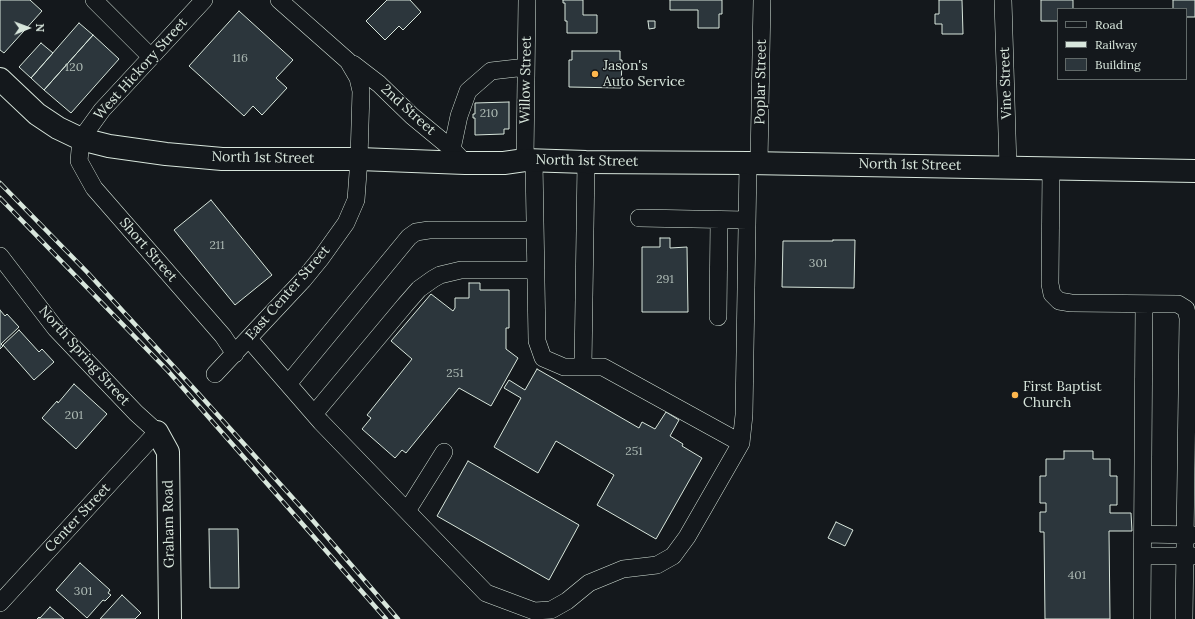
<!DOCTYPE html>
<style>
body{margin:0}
#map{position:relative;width:1195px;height:619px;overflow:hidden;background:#14181c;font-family:Lora,serif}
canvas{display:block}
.legend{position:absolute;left:1057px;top:8px;width:130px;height:72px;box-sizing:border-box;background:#14181c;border:1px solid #626a69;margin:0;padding:5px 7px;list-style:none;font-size:12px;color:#d8e6dc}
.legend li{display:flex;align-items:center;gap:8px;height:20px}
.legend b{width:20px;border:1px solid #626a69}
.north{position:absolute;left:8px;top:8px;width:40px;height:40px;-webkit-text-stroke:3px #14181c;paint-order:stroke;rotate:89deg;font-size:11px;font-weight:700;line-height:16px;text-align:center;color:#d8e6dc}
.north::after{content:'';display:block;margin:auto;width:14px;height:18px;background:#d8e6dc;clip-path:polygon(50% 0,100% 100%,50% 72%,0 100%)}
</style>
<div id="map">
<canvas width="1195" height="619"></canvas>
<ul class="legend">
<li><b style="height:5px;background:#14181c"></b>Road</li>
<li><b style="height:5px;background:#d8e6dc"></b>Railway</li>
<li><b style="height:11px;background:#2c363c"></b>Building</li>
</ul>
<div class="north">N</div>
</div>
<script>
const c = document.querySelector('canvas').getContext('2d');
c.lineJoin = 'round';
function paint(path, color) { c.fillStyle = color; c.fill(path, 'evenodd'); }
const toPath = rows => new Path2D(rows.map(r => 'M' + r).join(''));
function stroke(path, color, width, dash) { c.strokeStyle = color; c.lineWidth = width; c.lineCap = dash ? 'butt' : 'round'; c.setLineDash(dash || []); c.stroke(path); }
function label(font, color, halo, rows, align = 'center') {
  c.font = font + ' Lora,serif'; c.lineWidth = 3; c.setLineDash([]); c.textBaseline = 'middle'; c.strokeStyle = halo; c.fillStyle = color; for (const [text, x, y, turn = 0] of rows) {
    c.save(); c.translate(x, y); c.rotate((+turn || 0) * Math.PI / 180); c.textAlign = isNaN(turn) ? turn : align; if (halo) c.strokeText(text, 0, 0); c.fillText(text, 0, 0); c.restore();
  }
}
const building = toPath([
 [0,0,30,0,42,11,4,53,0,50,0,0],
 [387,0,410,0,421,12,403,30,399,26,385,40,366,21,387,0],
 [563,0,583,0,583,15,597,15,597,33,567,33,567,21,565,21,565,3,563,3,563,0],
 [670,0,722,0,722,14,719,14,719,28,698,28,698,10,670,10,670,0],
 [939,0,962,0,963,34,942,34,942,24,935,24,935,14,939,14,939,0],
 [1041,0,1073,0,1073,9,1058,9,1058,21,1041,21,1041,0],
 [1173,0,1195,0,1195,17,1186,17,1186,9,1173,9,1173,0],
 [239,11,293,60,276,78,287,88,262,115,253,106,244,116,189,66,239,11],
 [648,21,655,21,655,28,649,29,648,21],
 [79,23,93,35,44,90,31,78,79,23],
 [93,35,119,59,71,113,44,90,93,35],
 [41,43,53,53,31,78,19,67,41,43],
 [572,51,620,51,620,60,622,60,621,88,569,87,569,60,572,60,572,51],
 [509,102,509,129,504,129,504,134,475,135,475,118,473,118,473,114,475,114,475,103,509,102],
 [211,200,272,275,235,305,174,230,211,200],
 [660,238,670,238,670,248,687,247,688,312,642,312,642,247,660,247,660,238],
 [833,240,855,240,854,288,782,287,783,241,833,241,833,240],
 [469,283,480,283,480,290,509,290,509,328,506,328,506,349,518,358,491,406,459,388,406,453,402,450,395,458,362,429,371,418,367,415,412,359,391,341,431,294,453,311,455,308,455,298,469,298,469,283],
 [0,310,5,316,7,314,19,327,1,344,3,346,0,349,0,310],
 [19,330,39,352,42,349,54,362,34,380,3,345,19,330],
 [537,369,639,428,642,422,655,429,666,412,679,420,670,436,683,444,682,446,702,458,656,539,597,505,614,475,556,441,538,473,494,447,521,398,504,388,509,380,525,390,537,369],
 [74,384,107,414,76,449,42,418,57,401,58,403,74,384],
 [1064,451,1093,451,1093,459,1110,459,1110,476,1117,476,1117,505,1110,505,1110,513,1131,513,1132,531,1109,531,1110,619,1045,619,1044,532,1040,532,1040,512,1046,512,1046,503,1040,503,1040,476,1046,476,1046,459,1064,459,1064,451],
 [468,461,579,525,549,580,437,516,468,461],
 [836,522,853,530,845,546,828,538,836,522],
 [209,529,238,529,239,588,210,588,209,529],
 [80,563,110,590,108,593,111,595,105,601,103,600,87,618,56,590,80,563],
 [122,595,141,613,135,619,100,619,122,595],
 [50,607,64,619,37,619,39,617,40,618,50,607]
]);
paint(building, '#2c363c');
stroke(building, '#d8e6dc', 1);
const minor = toPath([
 [94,0,151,57],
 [204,0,102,110,81,139,79,161,94,188,223,336,235,354],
 [1003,0,1008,167],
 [353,64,379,84,412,116,452,149,465,163],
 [452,149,459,116,468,91,491,71,526,67],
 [525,160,527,0],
 [534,161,537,341,543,358,564,367,603,367,741,443],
 [759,163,762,0],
 [1051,168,1050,284,1052,294,1059,301,1071,303,1178,304,1186,309,1188,318,1184,619],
 [639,218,747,220],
 [0,256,56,329,136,413,157,432,0,603],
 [718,317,719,220],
 [249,339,321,422,486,593,534,611,551,610,567,601,589,583,623,569,657,565,673,556,687,537,741,443,744,415,748,163],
 [583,367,586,162],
 [215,374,303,280,321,258,346,223,356,200,359,159,361,91,358,78,348,61,279,0],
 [288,384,409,237,416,232,429,230,535,230],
 [314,414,405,305,419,289,433,279,440,275,461,270,536,270],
 [407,511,444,452],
 [1143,534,1195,535],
 [1143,556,1195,556],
 [1142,619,1144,304]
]);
const major = toPath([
 [0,79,37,114,58,128,81,139,109,146,166,154,222,159,359,159,465,163,504,163,525,160,586,162,748,163,1195,171],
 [157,432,168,452,170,619]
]);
stroke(minor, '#d8e6dc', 18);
stroke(major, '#d8e6dc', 24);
stroke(minor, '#14181c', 17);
stroke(major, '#14181c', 22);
const rail = toPath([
 [0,183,87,272,198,393,309,516,398,619],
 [0,198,168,371,386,619]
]);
stroke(rail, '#d8e6dc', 4.5);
stroke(rail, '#14181c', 3, [9]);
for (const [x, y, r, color] of [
 [595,74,4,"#ffb74d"],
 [1015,395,4,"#ffb74d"]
]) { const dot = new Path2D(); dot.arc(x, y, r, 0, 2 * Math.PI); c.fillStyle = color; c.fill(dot); stroke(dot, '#14181c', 1.5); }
label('12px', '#adbab4', null, [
 ["116",240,59],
 ["120",74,68],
 ["210",489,114],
 ["211",217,246],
 ["301",818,264],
 ["291",665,280],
 ["251",455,374],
 ["201",74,416],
 ["251",634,452],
 ["401",1077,576],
 ["301",83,592]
]);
label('14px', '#d8e6dc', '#14181c', [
 ["Jason's",603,66],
 ["Auto Service",603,82],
 ["First Baptist",1023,387],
 ["Church",1023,403]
], 'left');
label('14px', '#d8e6dc', '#14181c', [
 ["West Hickory Street",141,69,-48],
 ["Willow Street",526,80,-89],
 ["Poplar Street",761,82,-89],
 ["Vine Street",1006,83,-92],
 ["2nd Street",408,110,42],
 ["North 1st Street",263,158,1],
 ["North 1st Street",587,161,1],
 ["North 1st Street",910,165,1],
 ["Short Street",148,250,49],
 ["East Center Street",288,293,-49],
 ["North Spring Street",84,356,48],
 ["Center Street",78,518,-47],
 ["Graham Road",169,524,-91]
]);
</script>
